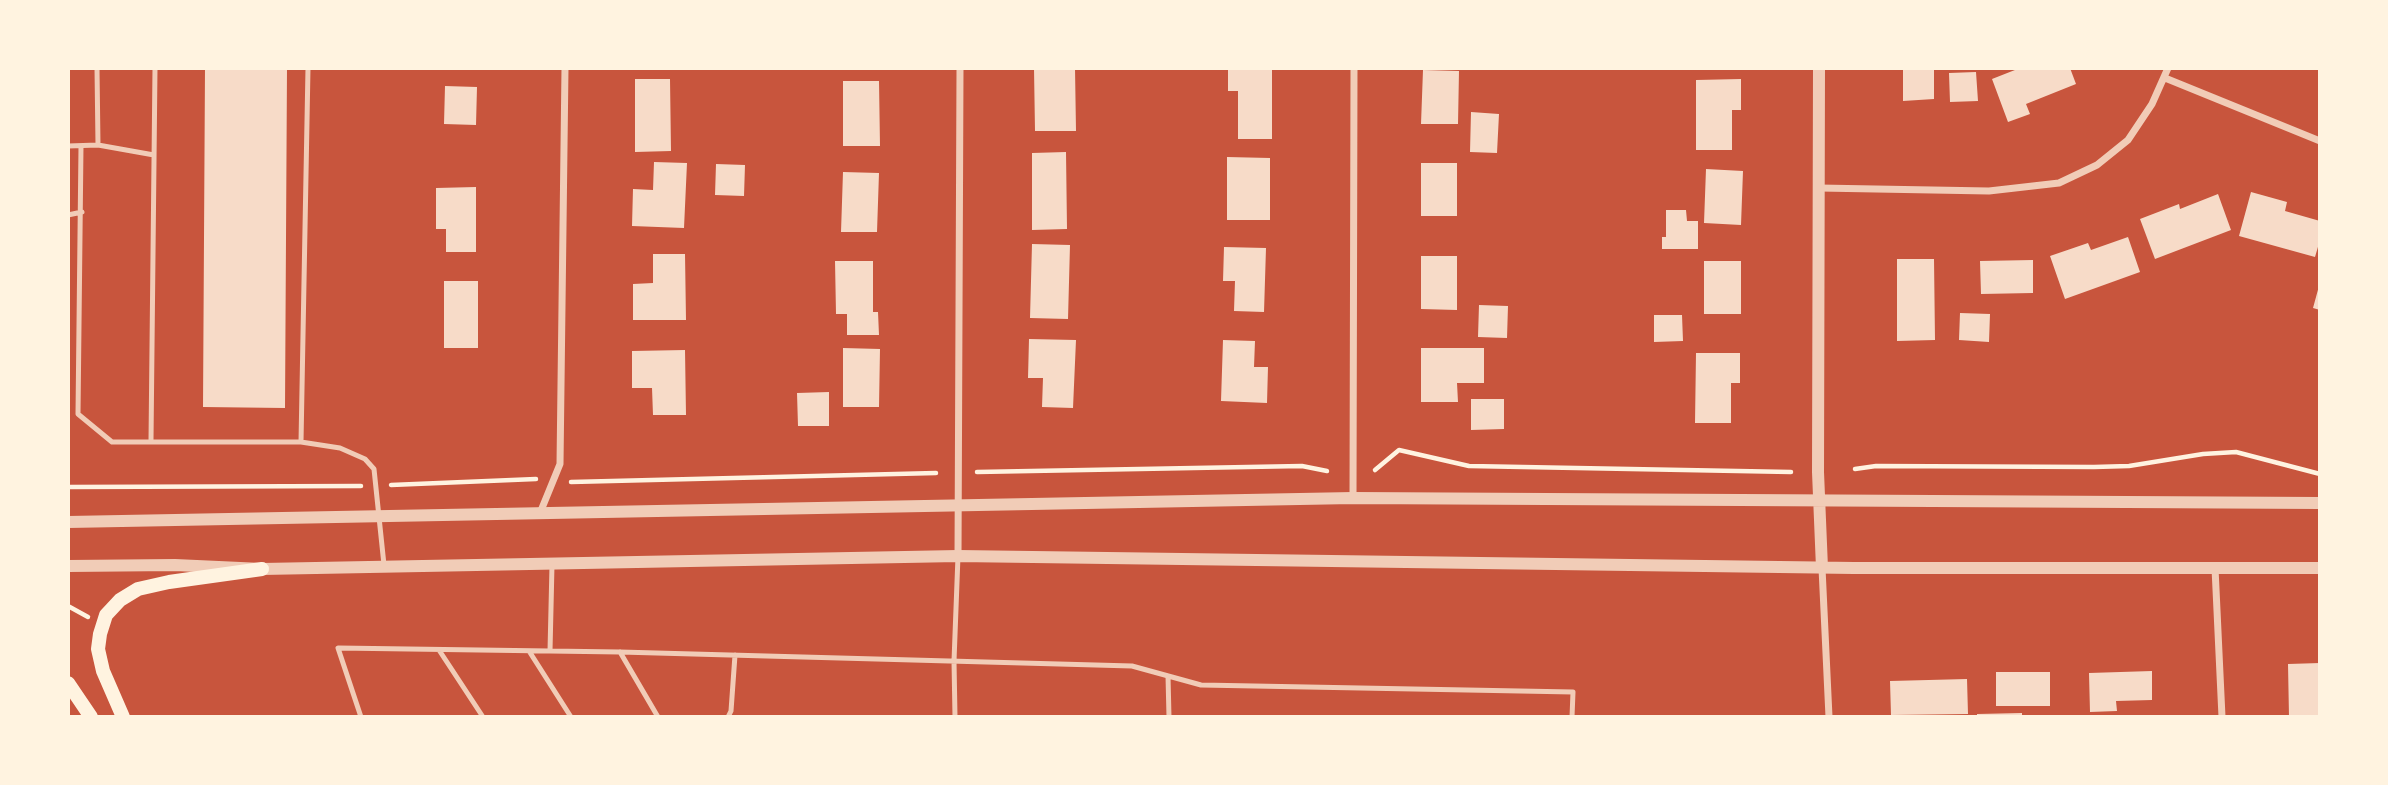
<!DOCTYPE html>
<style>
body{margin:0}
#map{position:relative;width:2388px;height:785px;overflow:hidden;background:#c8553d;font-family:"Work Sans",sans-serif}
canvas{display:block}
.frame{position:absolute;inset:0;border:70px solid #fff3e0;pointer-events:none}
</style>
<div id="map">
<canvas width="2388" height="785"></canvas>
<div class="frame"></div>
</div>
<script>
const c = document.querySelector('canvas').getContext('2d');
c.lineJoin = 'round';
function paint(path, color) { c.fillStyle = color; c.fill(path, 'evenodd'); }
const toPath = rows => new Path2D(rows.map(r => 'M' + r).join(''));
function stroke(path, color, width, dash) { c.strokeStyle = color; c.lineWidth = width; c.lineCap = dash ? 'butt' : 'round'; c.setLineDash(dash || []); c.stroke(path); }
paint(toPath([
 [205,68,287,68,285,408,203,407],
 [1034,68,1075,68,1076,131,1035,131],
 [1228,68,1272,68,1272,139,1238,139,1238,91,1228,91],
 [1903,68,1934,68,1934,99,1903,101],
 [2020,68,2070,68,2076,84,2026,104,2030,114,2008,122,1992,79],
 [1423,70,1459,71,1458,124,1421,124],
 [1976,72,1978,101,1950,102,1949,73],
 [635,79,670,79,671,151,635,152],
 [1741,79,1741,110,1732,110,1732,150,1696,150,1696,80],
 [843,81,879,81,880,146,843,146],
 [445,86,477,87,476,125,444,124],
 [1471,112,1499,114,1497,153,1470,152],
 [1066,152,1067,229,1032,230,1032,153],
 [1227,157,1270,158,1270,220,1227,220],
 [654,162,687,163,684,228,632,226,633,189,653,190],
 [1421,163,1457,163,1457,216,1421,216],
 [716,164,745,165,744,196,715,195],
 [1706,169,1743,171,1741,225,1704,223],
 [843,172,879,173,877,232,841,232],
 [476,187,476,252,446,252,446,229,436,229,436,188],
 [2251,192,2287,202,2285,211,2320,221,2320,240,2315,257,2239,236],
 [2218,194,2231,230,2155,259,2140,219,2179,204,2180,209],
 [1666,210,1686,210,1687,221,1698,221,1698,249,1662,249,1662,237,1666,237],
 [2128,237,2140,272,2065,299,2050,256,2088,243,2091,250],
 [1032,244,1070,245,1068,319,1030,318],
 [1224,247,1266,248,1264,312,1234,311,1235,281,1223,281],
 [653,254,685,254,686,320,633,320,633,284,653,283],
 [1421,256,1457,256,1457,310,1421,309],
 [1897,259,1934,259,1935,340,1897,341],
 [2033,260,2033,293,1981,294,1980,261],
 [835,261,873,261,873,312,878,312,879,335,847,335,847,314,836,314],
 [1704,261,1741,261,1741,314,1704,314],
 [444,281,478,281,478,348,444,348],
 [2319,286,2320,286,2320,310,2313,308],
 [1479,305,1508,306,1507,338,1478,337],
 [1960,313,1990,314,1989,342,1959,340],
 [1654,315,1682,315,1683,341,1654,342],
 [1029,339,1076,340,1073,408,1042,407,1043,378,1028,378],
 [1223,340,1255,341,1254,367,1268,367,1267,403,1221,401],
 [843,348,880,349,879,407,843,407],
 [1421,348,1484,348,1484,383,1457,383,1458,402,1421,402],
 [685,350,686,415,653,415,652,388,632,388,632,351],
 [1696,353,1740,353,1740,383,1731,383,1731,423,1695,423],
 [829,392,829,426,798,426,797,393],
 [1471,399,1504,399,1504,429,1471,430],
 [2320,663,2320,717,2289,717,2288,664],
 [2152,671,2152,700,2116,701,2117,711,2090,712,2089,673],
 [1996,672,2050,672,2050,706,1996,706],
 [1967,679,1968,714,1891,715,1890,681],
 [2022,713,2022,717,1977,717,1977,714]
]), '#f7dbc8');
stroke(toPath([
 [1855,469,1876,466,2094,467,2129,466,2203,454,2236,452,2320,474],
 [1375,470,1399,450,1469,466,1791,472],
 [977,472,1302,466,1327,471],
 [571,482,936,473],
 [391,485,536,479],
 [68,487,361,486],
 [68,606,88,617]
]), '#fff3e0', 4.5);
stroke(toPath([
 [97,68,98,145],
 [68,146,98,145,154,155],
 [81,146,78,414,112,442,301,442,340,448,365,459,374,469,384,565],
 [68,215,82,212],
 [151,440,155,68],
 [301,442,308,68],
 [439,650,483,717],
 [529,651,571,717],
 [550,651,552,565],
 [620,652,658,717],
 [1168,676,1169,717],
 [361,717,338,648,620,652,1132,666,1201,685,1573,692,1572,717],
 [728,717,731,711,735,655],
 [955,717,954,661,958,556]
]), '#f1ccb7', 5);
stroke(toPath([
 [2165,78,2320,141],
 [1819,188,1989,191,2059,183,2097,165,2128,140,2152,104,2168,68],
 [1353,498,1354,68],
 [540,513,560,464,565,68],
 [958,556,960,68],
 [1822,568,1829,717],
 [2215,568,2222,717]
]), '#f1ccb7', 7);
stroke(toPath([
 [1819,68,1818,472,1822,568],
 [68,522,1353,498,2320,503],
 [68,566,175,565,262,569,958,556,1854,568,2320,568]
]), '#f1ccb7', 12);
stroke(toPath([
 [68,683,91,717],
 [123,717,103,671,98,649,100,634,106,615,120,600,138,589,169,582,262,569]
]), '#fff3e0', 14);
</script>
